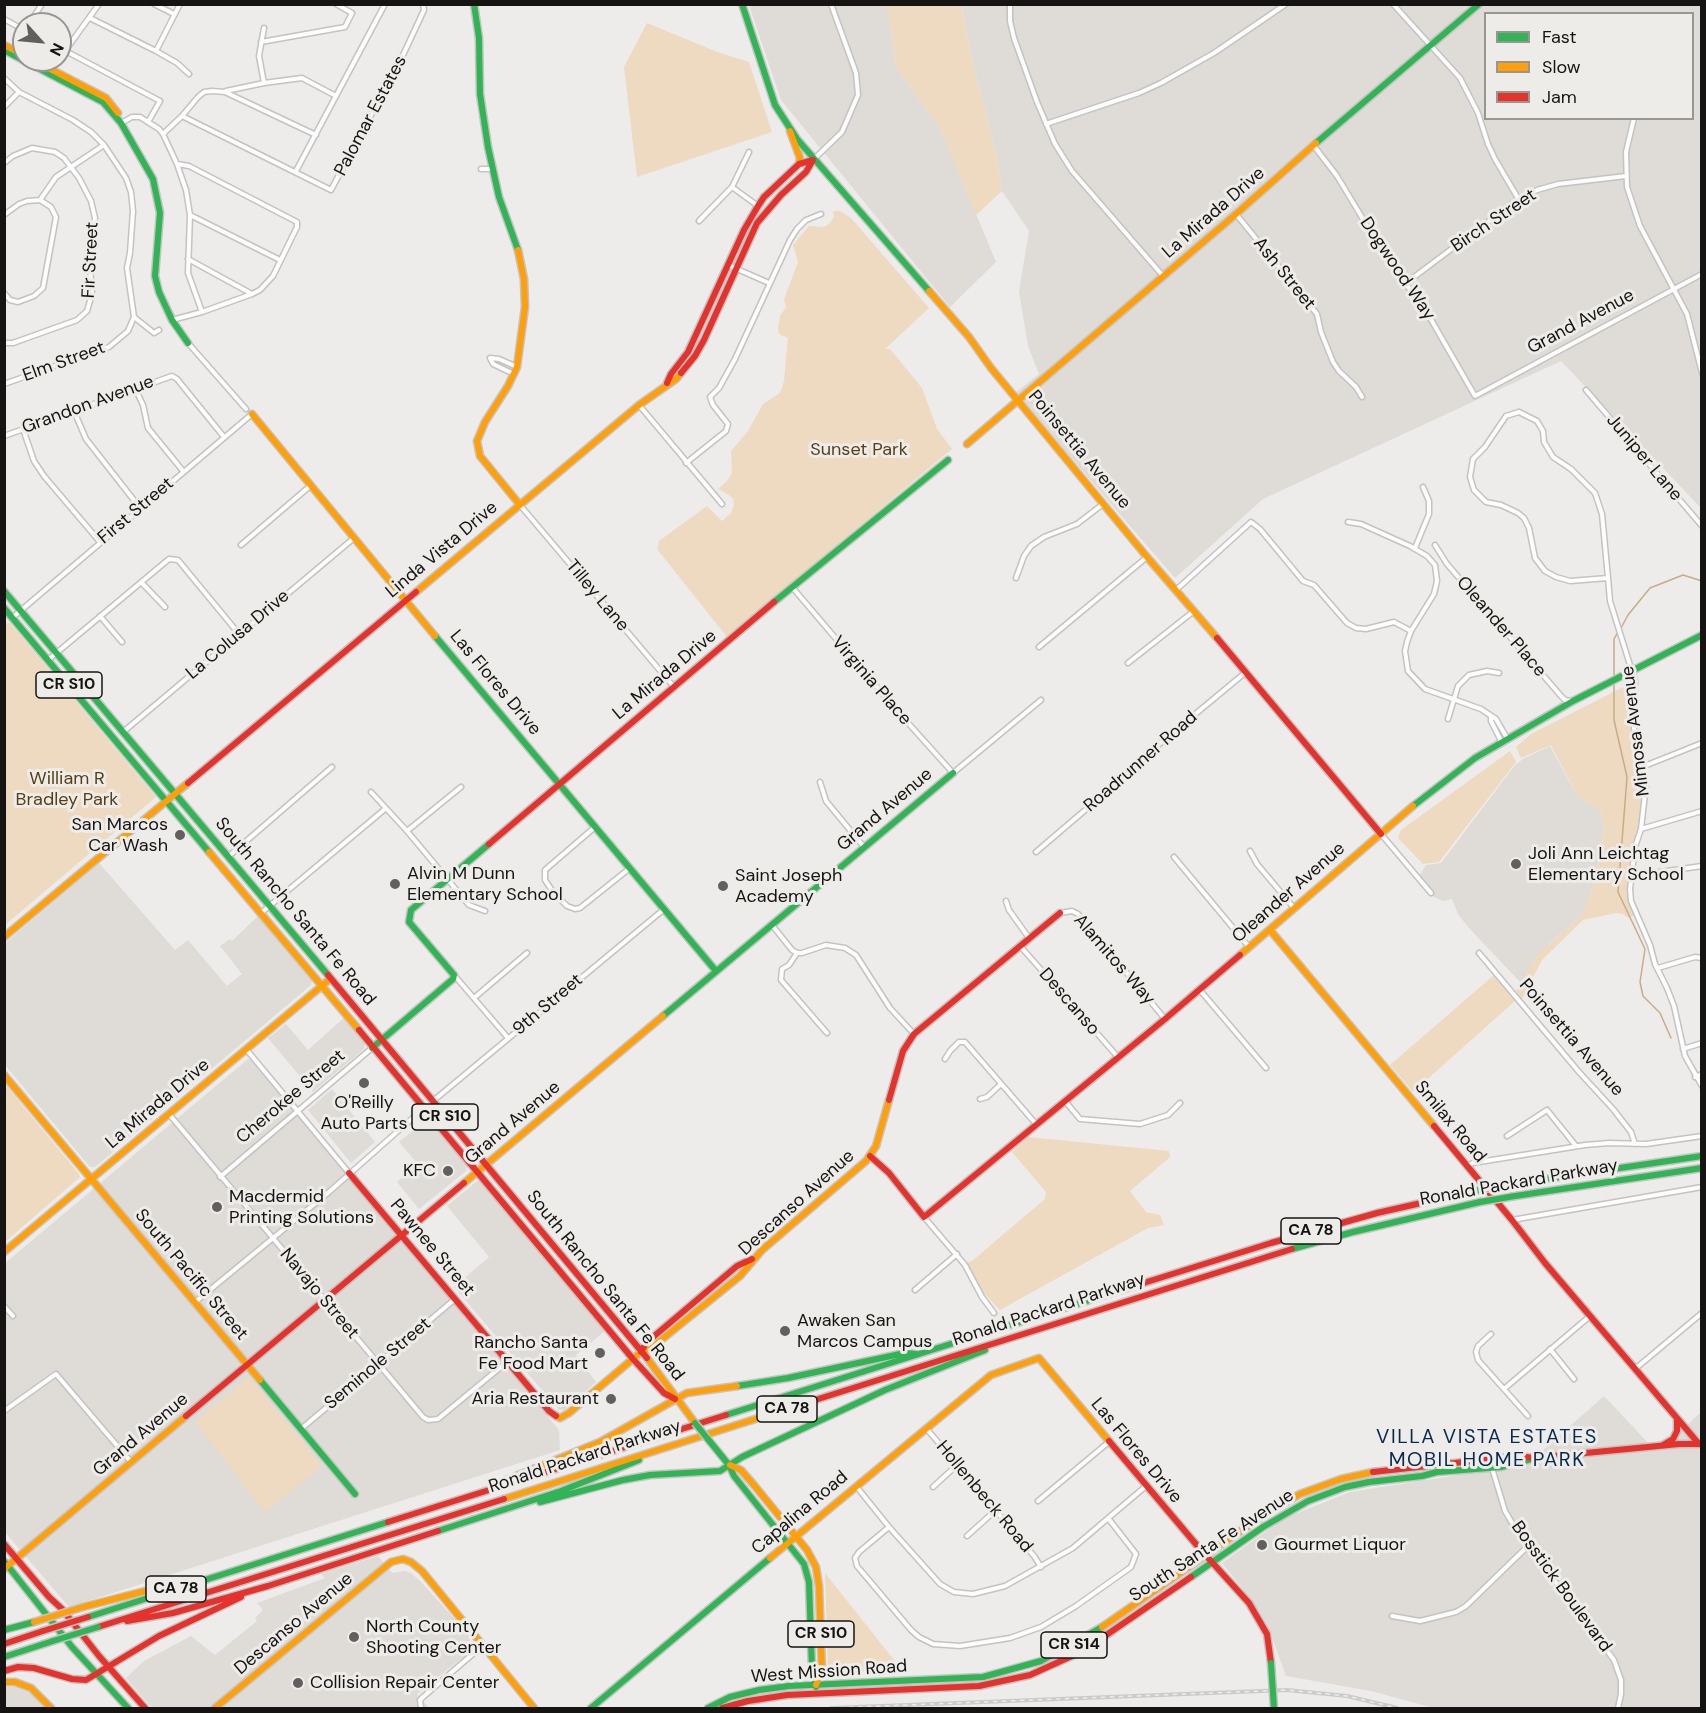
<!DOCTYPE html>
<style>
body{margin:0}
#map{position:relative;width:1706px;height:1713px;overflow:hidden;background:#edecea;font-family:"DM Sans",sans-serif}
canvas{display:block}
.frame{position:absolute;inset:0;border:6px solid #151413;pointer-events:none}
.legend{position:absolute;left:1484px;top:12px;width:210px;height:108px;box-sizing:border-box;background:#eeece9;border:2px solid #979693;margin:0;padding:8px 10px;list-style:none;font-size:18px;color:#151413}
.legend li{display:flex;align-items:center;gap:12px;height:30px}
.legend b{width:30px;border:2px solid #979693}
.north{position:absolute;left:12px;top:12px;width:60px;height:60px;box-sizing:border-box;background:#eeece9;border:2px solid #979693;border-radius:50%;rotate:117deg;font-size:16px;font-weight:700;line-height:24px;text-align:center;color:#151413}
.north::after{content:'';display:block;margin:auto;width:21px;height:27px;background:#61605e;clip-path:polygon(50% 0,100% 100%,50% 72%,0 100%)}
</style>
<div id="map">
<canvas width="1706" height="1713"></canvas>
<div class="frame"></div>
<ul class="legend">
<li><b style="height:8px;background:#30b455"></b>Fast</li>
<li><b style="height:8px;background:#ff9f0a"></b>Slow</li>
<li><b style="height:8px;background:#e5322d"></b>Jam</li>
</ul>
<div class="north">N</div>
</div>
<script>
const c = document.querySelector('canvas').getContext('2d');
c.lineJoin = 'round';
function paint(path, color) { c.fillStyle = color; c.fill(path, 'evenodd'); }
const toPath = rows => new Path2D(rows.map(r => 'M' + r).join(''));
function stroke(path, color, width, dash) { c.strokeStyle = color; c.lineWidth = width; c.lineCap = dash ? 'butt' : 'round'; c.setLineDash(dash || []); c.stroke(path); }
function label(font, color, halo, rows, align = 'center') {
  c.font = font + ' "DM Sans",sans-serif'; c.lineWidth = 6; c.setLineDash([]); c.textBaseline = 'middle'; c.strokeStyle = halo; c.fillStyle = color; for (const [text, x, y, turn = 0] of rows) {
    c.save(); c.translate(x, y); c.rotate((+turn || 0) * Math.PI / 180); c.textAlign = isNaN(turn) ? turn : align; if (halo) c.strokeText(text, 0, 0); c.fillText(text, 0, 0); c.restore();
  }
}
paint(toPath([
 [961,4,1701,5,1701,508,1561,361,1263,499,1175,578,1015,393,1039,374,1028,346,1019,291,1029,231,1002,191,995,149,973,65],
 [1486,14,1692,14,1692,118,1486,118],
 [749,5,887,5,896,67,941,130,996,262,950,307,781,100],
 [1550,746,1577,796,1600,810,1604,827,1601,853,1590,896,1580,916,1550,943,1521,983,1469,928,1458,914,1452,899,1443,901,1430,895,1417,880,1426,865,1441,863,1515,765,1523,759],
 [99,863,175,950,188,940,227,986,242,974,220,946,230,939,232,941,258,916,312,981,311,985,95,1167,90,1167,5,1065,4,944],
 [345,1017,365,1042,364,1049,313,1092,268,1038,286,1024,308,1050],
 [248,1059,252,1061,559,1430,560,1450,69,1607,5,1532,4,1264],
 [332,1089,375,1142,351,1163,308,1110],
 [428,1118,467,1165,466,1171,419,1209,397,1182,418,1164,399,1142],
 [477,1181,481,1181,485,1184,606,1330,576,1355,596,1382,565,1410,559,1410,454,1287,489,1257,447,1206],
 [1604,1396,1651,1446,1685,1427,1701,1412,1701,1708,1434,1708,1371,1691,1286,1676,1268,1626,1253,1602,1222,1563,1285,1518,1350,1492,1453,1476,1534,1458],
 [378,1556,392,1573,404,1571,411,1573,420,1581,467,1632,473,1649,417,1694,429,1708,152,1708,126,1678,144,1661,191,1636,215,1655,257,1621,255,1618,263,1610,257,1603,325,1578,321,1574],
 [5,1687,15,1687,26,1691,34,1696,44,1708,5,1708]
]), '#dfdbd6');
paint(toPath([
 [887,5,961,5,973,65,995,149,1002,191,976,215,941,130,896,67],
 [647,23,720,53,749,62,772,132,637,177,624,67],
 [833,211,840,211,851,218,929,308,885,349,890,349,922,388,937,429,952,449,727,637,657,549,659,541,707,506,722,521,731,513,734,505,733,499,729,495,718,489,727,481,732,473,731,451,748,431,763,404,780,393,784,381,788,338,779,334,778,329,780,316,786,307,784,299,798,262,793,245,809,226,824,227,830,223,834,217],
 [9,622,156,797,5,925,4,626],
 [1635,681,1634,727,1646,785,1641,829,1635,847,1630,889,1631,901,1636,915,1628,918,1623,914,1616,913,1583,920,1542,960,1522,999,1516,991,1534,958,1580,916,1590,896,1601,853,1604,827,1600,810,1577,796,1551,745,1521,758,1516,747,1531,734],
 [1510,751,1516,762,1439,862,1423,864,1398,838,1401,830],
 [1494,975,1515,1001,1413,1092,1390,1065],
 [5,1084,79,1174,80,1177,5,1242],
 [1028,1137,1169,1151,1170,1157,1130,1191,1146,1212,1160,1215,1164,1225,1148,1228,1000,1310,972,1281,962,1265,972,1261,1045,1199,1046,1192,1012,1152],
 [249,1376,322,1466,265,1512,195,1422],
 [825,1573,902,1670,828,1674]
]), '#eddac1');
stroke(toPath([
 [1621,628,1628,615,1650,588,1683,575,1702,581],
 [1614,677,1614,639,1618,632],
 [1614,682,1614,720,1627,777,1618,892,1645,949,1640,982,1643,996,1660,1013,1671,1038]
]), '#c9ac87', 1.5);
const street = toPath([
 [154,4,174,14],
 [1010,4,1010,21,1014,38,1037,102,1055,144,1072,171,1163,276],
 [1393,4,1460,78,1478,113,1488,144,1495,159,1519,200],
 [90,18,156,51,177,63,189,74],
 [4,19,24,30],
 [29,24,42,4],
 [261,42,345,27,352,13,336,4],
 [60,48,160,101,148,122],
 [65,51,99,4],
 [156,51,180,4],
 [4,78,19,92,73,120,91,132,104,145,126,178,131,192,133,211,130,253,127,268,134,317,128,331,109,347,4,384],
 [264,83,259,56,264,28],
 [226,91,264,83,302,78,336,96],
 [4,107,19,92],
 [182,116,331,190,404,53,424,10,423,4],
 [1634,118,1626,152,1627,187,1640,226,1687,314,1702,373],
 [121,123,132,117,140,117,159,129,163,134,177,164,186,190,190,215,188,273,202,312],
 [1046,124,1139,93,1161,83,1214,53,1286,4],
 [163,134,182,116,198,97,204,92,212,91,225,92,316,135],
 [1314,146,1337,176,1381,249,1429,316,1475,396,1702,274],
 [813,160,842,132,858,95,856,73,831,4],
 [4,163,13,156,32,148,55,152,64,158,79,178,91,201,95,218,89,255,92,294,87,311,77,320,13,343,4,343],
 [481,169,492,169],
 [296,171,385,4],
 [732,187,758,206],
 [40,200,56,177,104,145],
 [1236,214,1317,314,1321,332,1333,362,1339,371,1356,387,1362,397],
 [4,215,19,204,27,201,40,200,51,207,56,217,43,288,34,296,18,302,10,300,4,293],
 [190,215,280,260],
 [699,221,732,187,749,152],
 [188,259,252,294],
 [728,265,769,283],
 [1406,283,1513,203,1537,190,1558,184,1626,176],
 [134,317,154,333,159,330],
 [172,320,202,312,252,294,260,290,273,276,297,227,297,222,189,166,177,164],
 [188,343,246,409],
 [514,374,493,364,490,358,499,359,517,367],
 [135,388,143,405,148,428,183,471],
 [1586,390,1702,526],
 [639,405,722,504],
 [74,411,86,439,140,508],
 [1519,412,1537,421,1543,431,1544,442,1553,457,1571,469,1595,493,1602,514,1608,578,1570,581,1556,577,1545,571,1535,558,1529,528,1524,518,1518,513,1501,505,1486,502,1474,490,1470,477,1473,459,1485,447,1506,416,1519,412],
 [23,429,34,461,44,476,100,542],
 [4,436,172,376,177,379,224,437],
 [686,463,726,431,728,424,713,405,710,397,719,388,735,359,790,240,797,229,806,220,821,214],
 [520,505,674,687],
 [1348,522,1361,524,1410,546,1427,556,1435,565,1437,581,1434,594,1411,631,1407,642,1405,651,1408,671,1425,689,1481,709,1496,719,1507,738],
 [241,545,310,486],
 [1435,545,1447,564,1561,696,1565,700,1572,701],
 [1415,548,1429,514,1429,501,1423,487],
 [1016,578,1024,556,1031,546,1044,537,1077,524,1103,504],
 [1608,578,1610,601,1635,681,1634,728,1646,785,1641,829,1635,847,1630,889,1631,901,1650,945,1655,964,1667,988,1674,1006,1685,1056,1702,1086],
 [141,582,165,607],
 [792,587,900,714,953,773,1041,700],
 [1176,590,1251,522,1260,529,1303,581,1314,585,1347,623,1356,628,1366,629,1394,622,1411,631],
 [100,616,122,642],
 [12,618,252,414],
 [1039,647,1147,557],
 [48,660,169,559,178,560,239,634],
 [1128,663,1194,611],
 [1491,716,1491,721,1501,741],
 [1448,719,1458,686,1469,675,1487,671,1499,673],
 [123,732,354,538],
 [1642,767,1702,743],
 [820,782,826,801,864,847],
 [371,792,407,831,469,905,485,911],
 [595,827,545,870,545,880,553,892,567,906,575,909,580,908,630,868],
 [1641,829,1702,811],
 [407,831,461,787],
 [1381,834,1431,893],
 [1250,851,1257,864,1294,908],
 [1036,852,1118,782,1129,769,1246,672],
 [229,856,332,767],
 [1174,857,1249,947],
 [1632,876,1702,866],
 [1006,901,1009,910,1029,938],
 [261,913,385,809],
 [1060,913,1072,911,1078,914,1165,1019],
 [772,925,792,950,797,953,802,953,826,945,845,948,856,955,890,1008,914,1034],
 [1021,947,1117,1056],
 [797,953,789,965,782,969,781,980,827,1033],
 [1479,953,1579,1072,1613,1109,1631,1132,1635,1144],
 [1658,968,1695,957,1702,958],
 [454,975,508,1038],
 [1199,989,1266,1068],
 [474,998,527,953],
 [246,1049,349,1173],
 [1683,1049,1702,1043],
 [945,1059,950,1051,959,1042,965,1042,1036,1124],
 [1695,1077,1702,1074],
 [980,1099,987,1097,1000,1085],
 [433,1101,663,910],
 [1065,1101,1080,1119,1140,1124,1168,1115,1180,1103],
 [169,1114,423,1417,428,1420,438,1419,508,1361],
 [1507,1136,1547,1110,1576,1146],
 [1467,1166,1473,1163,1585,1145,1609,1143,1646,1144,1702,1136],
 [220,1177,372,1048],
 [924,1217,965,1265,982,1297,994,1313],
 [1512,1220,1702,1187],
 [915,1290,957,1254],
 [194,1303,329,1192,424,1108],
 [4,1306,13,1316],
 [1491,1334,1478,1346,1476,1352,1478,1360,1528,1416],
 [1550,1349,1574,1379],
 [1635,1369,1702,1313],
 [1504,1389,1590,1316],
 [4,1411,56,1374,131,1462],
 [926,1428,1034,1556,1041,1567],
 [301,1429,455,1299],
 [1492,1468,1505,1511,1515,1528,1614,1660,1621,1680,1621,1694,1618,1708],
 [856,1486,889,1527,940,1584,954,1592,973,1594,1005,1586,1073,1548,1146,1486],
 [933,1487,958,1464],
 [1038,1501,1110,1441],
 [889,1527,859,1552,855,1558,857,1566,911,1630,919,1637,933,1644,960,1646,1010,1638,1041,1627,1076,1606,1131,1567,1136,1554,1108,1518],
 [967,1536,996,1510],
 [1392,1616,1420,1621,1456,1612,1466,1606,1529,1545],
 [421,1708,420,1700,423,1697,482,1646]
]);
const fast = toPath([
 [474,4,479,38,480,94,488,147,499,197,518,250],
 [742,4,775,105,797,139,929,291],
 [4,50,103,102,121,123,153,179,160,213,155,276,159,292,172,320,188,343],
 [1316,143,1479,4],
 [4,591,328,975],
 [774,602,948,460],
 [4,608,209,852],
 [435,636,716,971],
 [1413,806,1475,758,1573,701,1702,635],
 [663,1016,953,773],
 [372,1048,453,979,454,975,409,922,411,910,489,844],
 [1504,1185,1702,1156],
 [1515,1196,1702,1168],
 [1292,1249,1353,1232,1480,1202],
 [260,1380,355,1494],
 [737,1386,788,1378,905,1353,916,1354],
 [726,1415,1096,1298],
 [707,1438,729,1465,734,1476,804,1564,809,1582,812,1670,816,1687],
 [540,1502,623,1480,650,1475,720,1471,742,1457,885,1390,985,1350],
 [438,1531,561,1491,639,1460],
 [4,1561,72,1647,128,1708],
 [1191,1577,1263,1527,1308,1501,1345,1487,1369,1482,1422,1476,1437,1472,1501,1467,1532,1459],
 [88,1617,388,1522],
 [4,1630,34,1622],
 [4,1657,53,1641],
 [591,1708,770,1558],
 [708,1708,730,1697,759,1690,789,1686,983,1677,1041,1661,1102,1627]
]);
const slow = toPath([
 [4,45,24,55],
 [33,60,106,98,118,113],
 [790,131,800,158,799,164],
 [518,250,524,279,525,307,517,367,508,386,485,422,477,441,480,456,520,505],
 [929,291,969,337,991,368,1147,557,1217,638],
 [252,414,435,636],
 [967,444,1236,214,1316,143],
 [416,592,639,405,676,379,681,373],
 [209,852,359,1030],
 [1270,930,1434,1126],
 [4,937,188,783],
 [1240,955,1413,806],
 [4,1075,260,1380],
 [464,1183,663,1016],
 [4,1252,330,979],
 [647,1358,695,1423],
 [556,1416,560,1418,569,1413,641,1352,650,1349,740,1276,762,1250,866,1161,876,1146,889,1100],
 [730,1465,741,1470,754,1485,807,1550,816,1567,819,1586,822,1671,816,1685],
 [499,1483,600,1442,687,1393,737,1386],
 [504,1499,812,1401],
 [770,1558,991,1375,1039,1358,1109,1441],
 [4,1569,186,1416],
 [83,1607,188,1580],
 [1102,1627,1265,1514,1300,1494,1341,1479,1373,1472],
 [4,1682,15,1682,31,1688,51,1708],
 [215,1708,391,1562,403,1559,411,1562,422,1571,534,1708]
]);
const jam = toPath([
 [681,373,695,356,704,340,757,223,781,195,806,172,813,160],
 [667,383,671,374,688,352,744,230,758,206,764,197,799,164,813,160],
 [1217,638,1381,834],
 [188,783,416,592],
 [489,844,774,602],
 [328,975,647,1358],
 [359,1030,633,1359,664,1393,675,1399],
 [889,1100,903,1051,914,1034,1060,913],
 [1434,1126,1512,1220,1545,1263,1699,1444],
 [870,1156,889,1173,924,1217,1165,1019,1240,955],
 [349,1173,549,1411,556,1416],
 [1096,1298,1271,1243,1377,1213,1470,1192],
 [641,1352,646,1343,737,1266,752,1259],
 [812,1401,1292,1249],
 [186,1416,464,1183],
 [1109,1441,1200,1549,1249,1603,1267,1634,1271,1663],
 [1663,1445,1673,1439,1677,1431,1677,1419],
 [1373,1472,1518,1456,1534,1458,1679,1444,1702,1444],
 [388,1522,726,1415],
 [4,1544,49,1597,62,1609,99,1656,145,1708],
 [127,1621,173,1613,268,1586,438,1531],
 [98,1627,504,1499],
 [4,1644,43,1631],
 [4,1671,18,1667,34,1668,72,1679,86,1680,159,1636,241,1597],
 [722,1708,748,1701,787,1695,979,1686,1030,1675,1083,1651,1191,1577]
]);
stroke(street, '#c4c3c2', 7);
stroke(fast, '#c4c3c2', 9);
stroke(slow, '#c4c3c2', 9);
stroke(jam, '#c4c3c2', 9);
stroke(street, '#fcfcfc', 4);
stroke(fast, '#30b455', 6);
stroke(slow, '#ff9f0a', 6);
stroke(jam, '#e5322d', 6);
const rail = toPath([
 [831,1708,1287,1690,1347,1696,1397,1708]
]);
stroke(rail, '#cbcbca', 4);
stroke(rail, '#eeece9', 1.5, [4.5]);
const fastBridge = toPath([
 [1470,1192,1504,1185],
 [1480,1202,1515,1196],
 [695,1423,707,1438],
 [53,1641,98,1627],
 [1271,1663,1274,1708]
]);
const slowBridge = toPath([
 [34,1622,83,1607]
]);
const jamBridge = toPath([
 [43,1631,88,1617]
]);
stroke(fastBridge, '#c4c3c2', 9, []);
stroke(slowBridge, '#c4c3c2', 9, []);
stroke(jamBridge, '#c4c3c2', 9, []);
stroke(fastBridge, '#30b455', 6);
stroke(slowBridge, '#ff9f0a', 6);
stroke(jamBridge, '#e5322d', 6);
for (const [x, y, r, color] of [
 [180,835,6,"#61605e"],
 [1516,864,6,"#61605e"],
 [395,884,6,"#61605e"],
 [723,886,6,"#61605e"],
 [364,1083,6,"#61605e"],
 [448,1171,6,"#61605e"],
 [217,1207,6,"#61605e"],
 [785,1331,6,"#61605e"],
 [600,1353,6,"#61605e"],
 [611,1399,6,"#61605e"],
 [1262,1545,6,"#61605e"],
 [354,1637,6,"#61605e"],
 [298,1683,6,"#61605e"]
]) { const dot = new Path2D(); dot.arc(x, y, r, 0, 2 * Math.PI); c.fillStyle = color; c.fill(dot); stroke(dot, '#eeece9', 2); }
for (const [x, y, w] of [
 [69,685,66],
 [445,1117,66],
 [1311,1231,60],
 [787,1409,60],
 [176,1589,60],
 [821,1634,66],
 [1074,1645,66]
]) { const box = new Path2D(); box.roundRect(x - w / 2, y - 13, w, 26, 4.5); c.fillStyle = '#eeece9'; c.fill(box); stroke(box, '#151413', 1.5); }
label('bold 16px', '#151413', null, [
 ["CR S10",69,685],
 ["CR S10",445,1117],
 ["CA 78",1311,1231],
 ["CA 78",787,1409],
 ["CA 78",176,1589],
 ["CR S10",821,1634],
 ["CR S14",1074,1645]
]);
label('18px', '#151413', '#eeece9', [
 ["Palomar Estates",371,116,-62],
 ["La Mirada Drive",1214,213,-41],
 ["Birch Street",1494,221,-34],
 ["Fir Street",91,260,-87],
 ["Dogwood Way",1397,269,56],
 ["Ash Street",1284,274,51],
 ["Grand Avenue",1581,322,-28],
 ["Elm Street",64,362,-20],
 ["Grandon Avenue",88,405,-20],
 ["Poinsettia Avenue",1079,450,50],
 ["Juniper Lane",1644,458,50],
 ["First Street",136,511,-40],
 ["Linda Vista Drive",442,550,-40],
 ["Tilley Lane",597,596,50],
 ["Oleander Place",1501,627,49],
 ["La Colusa Drive",238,635,-40],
 ["La Mirada Drive",665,675,-40],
 ["Virginia Place",871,681,49],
 ["Las Flores Drive",495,683,50],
 ["Mimosa Avenue",1636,731,-97],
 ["Roadrunner Road",1141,762,-41],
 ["Grand Avenue",885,810,-40],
 ["Oleander Avenue",1289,893,-41],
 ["South Rancho Santa Fe Road",295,912,50],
 ["Alamitos Way",1114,960,49],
 ["Descanso",1069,1002,49],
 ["9th Street",548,1005,-40],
 ["Poinsettia Avenue",1571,1038,49],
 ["Cherokee Street",291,1097,-40],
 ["La Mirada Drive",158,1104,-40],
 ["Smilax Road",1450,1122,50],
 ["Grand Avenue",513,1123,-40],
 ["Ronald Packard Parkway",1519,1183,-10],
 ["Descanso Avenue",797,1203,-42],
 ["Pawnee Street",432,1248,50],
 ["South Pacific Street",191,1275,50],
 ["South Rancho Santa Fe Road",605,1286,51],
 ["Navajo Street",319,1294,50],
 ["Ronald Packard Parkway",1049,1310,-18],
 ["Seminole Street",378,1364,-40],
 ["Grand Avenue",141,1435,-40],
 ["Las Flores Drive",1136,1451,50],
 ["Ronald Packard Parkway",585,1457,-18],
 ["Hollenbeck Road",984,1497,50],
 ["Capalina Road",800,1513,-40],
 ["South Santa Fe Avenue",1212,1546,-33],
 ["Bosstick Boulevard",1561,1587,54],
 ["Descanso Avenue",294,1624,-40],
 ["West Mission Road",829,1672,-4]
]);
label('18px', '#593d13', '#eeece9', [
 ["Sunset Park",859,450],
 ["William R",67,779],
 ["Bradley Park",67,800]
]);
label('18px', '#151413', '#eeece9', [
 ["San Marcos",168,825,"right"],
 ["Car Wash",168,846,"right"],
 ["Joli Ann Leichtag",1528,854],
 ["Elementary School",1528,875],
 ["Alvin M Dunn",407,874],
 ["Elementary School",407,895],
 ["Saint Joseph",735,876],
 ["Academy",735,897],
 ["O'Reilly",364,1103,"center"],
 ["Auto Parts",364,1124,"center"],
 ["KFC",436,1171,"right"],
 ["Macdermid",229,1197],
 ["Printing Solutions",229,1218],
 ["Awaken San",797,1321],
 ["Marcos Campus",797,1342],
 ["Rancho Santa",588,1343,"right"],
 ["Fe Food Mart",588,1364,"right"],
 ["Aria Restaurant",599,1399,"right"],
 ["Gourmet Liquor",1274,1545],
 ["North County",366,1627],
 ["Shooting Center",366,1648],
 ["Collision Repair Center",310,1683]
], 'left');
c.letterSpacing = '1.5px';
label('20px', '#072a50', '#eeece9', [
 ["VILLA VISTA ESTATES",1487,1438],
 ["MOBIL HOME PARK",1487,1461]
]);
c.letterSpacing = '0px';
</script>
